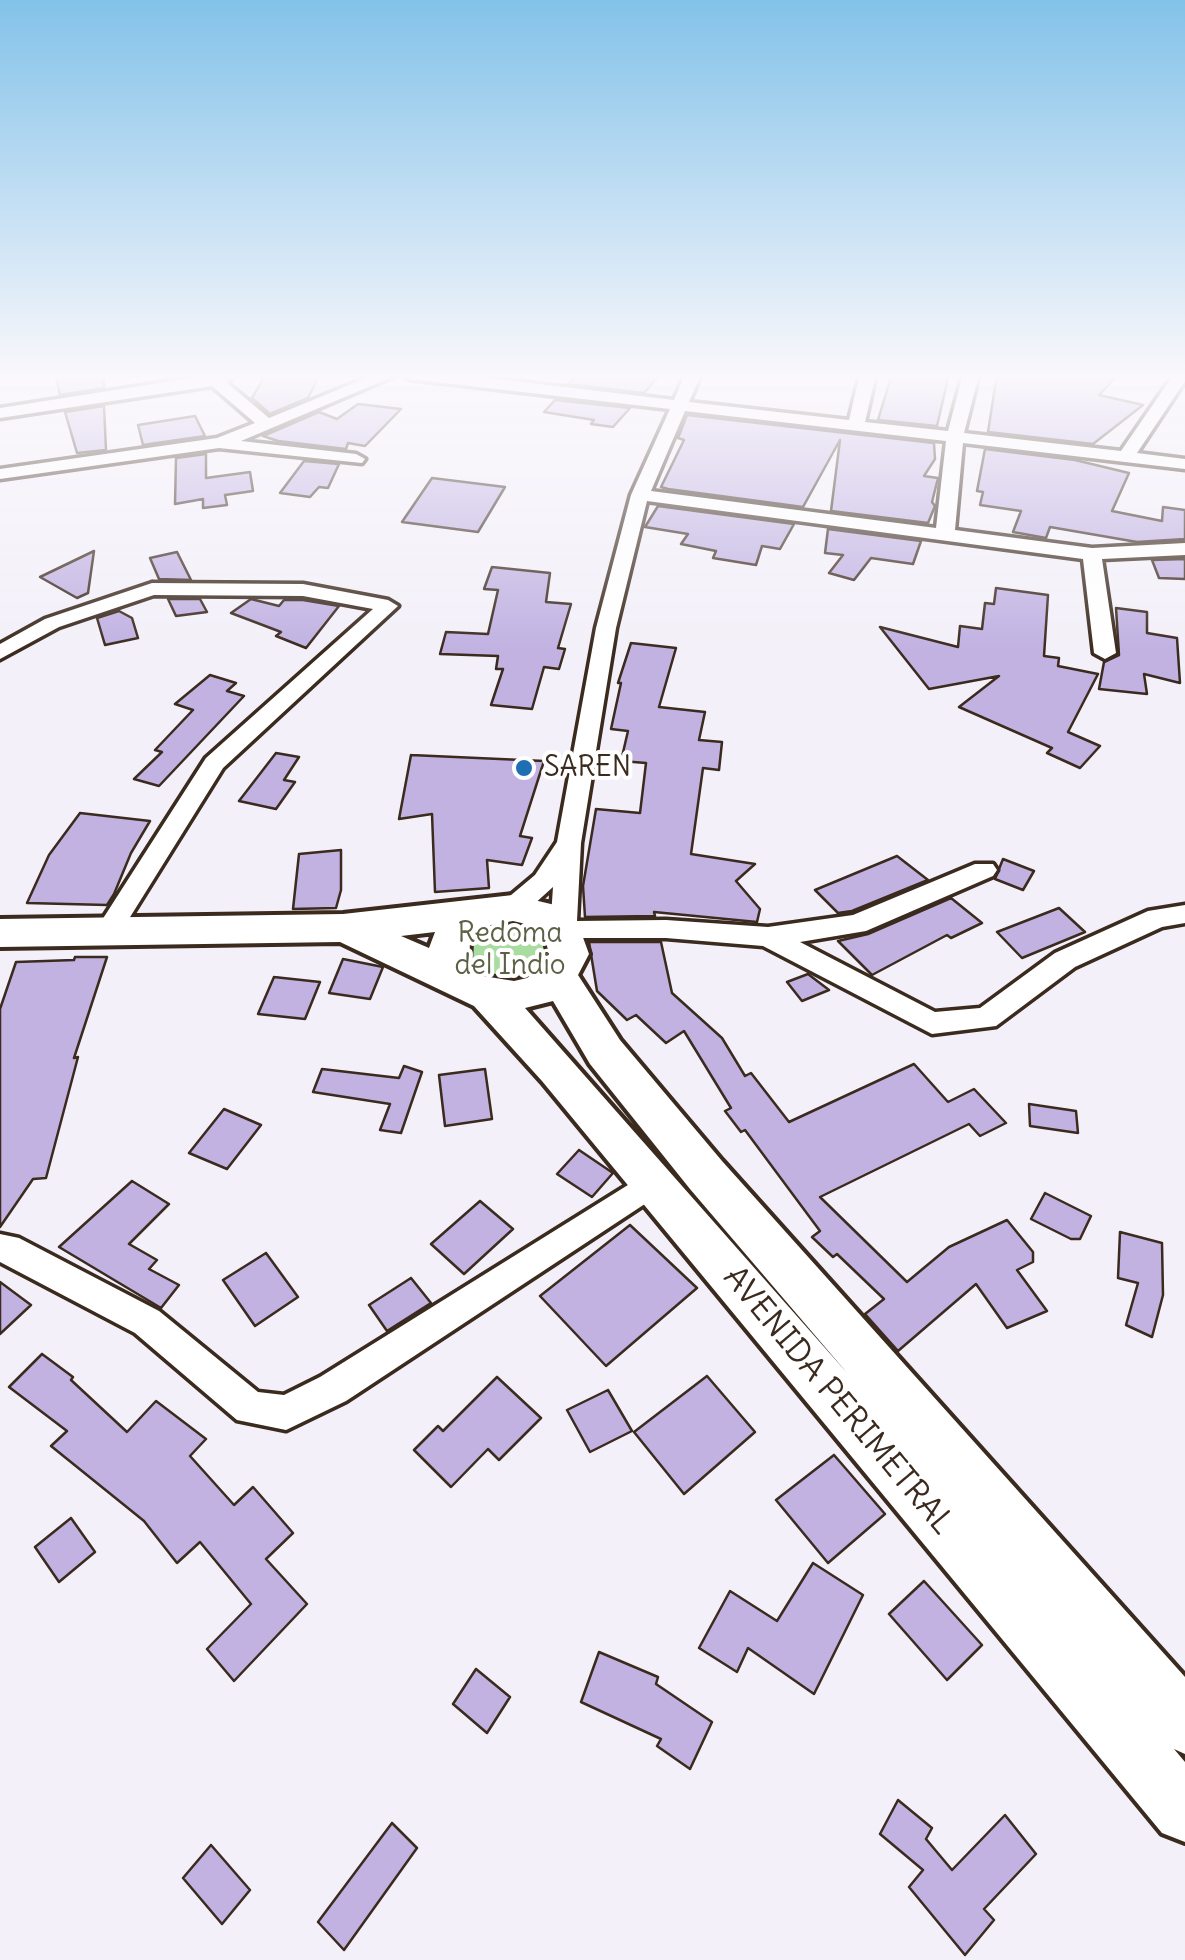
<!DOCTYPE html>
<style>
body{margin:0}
canvas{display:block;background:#f3f0f9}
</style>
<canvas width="1185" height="1960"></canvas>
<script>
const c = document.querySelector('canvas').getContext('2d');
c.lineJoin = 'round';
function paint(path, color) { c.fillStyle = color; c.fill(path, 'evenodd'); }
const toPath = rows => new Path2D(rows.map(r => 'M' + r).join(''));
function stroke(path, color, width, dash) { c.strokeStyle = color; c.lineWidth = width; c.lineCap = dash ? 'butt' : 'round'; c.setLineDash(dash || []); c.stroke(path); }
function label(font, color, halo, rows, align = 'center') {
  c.font = font + ' Delius,sans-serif'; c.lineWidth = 8; c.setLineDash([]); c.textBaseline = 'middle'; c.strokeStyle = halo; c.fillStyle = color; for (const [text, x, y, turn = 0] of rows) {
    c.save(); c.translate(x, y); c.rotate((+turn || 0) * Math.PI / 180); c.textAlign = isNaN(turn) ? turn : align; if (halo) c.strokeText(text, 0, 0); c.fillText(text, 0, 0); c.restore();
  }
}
paint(toPath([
 [529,919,553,939,548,966,515,982,489,979,470,967,466,958,467,940,492,920]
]), '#a9dd9f');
const building = toPath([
 [55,374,103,374,104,388,60,395,55,374],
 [266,374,320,374,308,398,270,414,252,398,266,374],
 [577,374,661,374,644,393,568,384,577,374],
 [892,374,949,374,937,426,878,420,892,374],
 [997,374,1119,374,1099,395,1143,405,1093,444,988,432,997,374],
 [555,400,630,408,613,427,591,424,594,420,544,412,555,400],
 [358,404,401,409,365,446,348,443,346,449,278,441,263,436,319,412,337,419,358,404],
 [104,406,106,450,77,453,65,412,104,406],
 [687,415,934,443,935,459,924,476,938,478,932,502,935,506,928,523,831,511,840,440,803,507,668,489,661,487,684,440,678,438,687,415],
 [195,416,205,436,143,445,138,425,195,416],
 [985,449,1075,460,1129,473,1112,511,1162,521,1163,507,1185,510,1185,539,1137,542,1050,527,1046,538,1013,532,1021,511,980,505,983,492,977,491,985,449],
 [206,454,206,478,250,472,253,491,225,495,227,505,203,508,203,499,175,504,176,458,206,454],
 [304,461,339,464,328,488,319,487,310,497,280,493,304,461],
 [432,478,505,487,478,532,402,522,432,478],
 [658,506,794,524,780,549,762,546,756,565,713,558,716,551,681,544,688,534,645,527,658,506],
 [828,529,921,541,913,564,871,558,854,580,829,573,843,555,825,553,828,529],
 [94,551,88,593,77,598,40,577,94,551],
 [177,552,191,580,159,579,150,558,177,552],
 [1185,559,1185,579,1159,578,1152,560,1185,559],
 [492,567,550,573,546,602,571,604,558,648,565,649,559,669,544,667,532,709,491,705,503,669,496,669,498,656,440,654,446,632,488,634,498,590,484,589,492,567],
 [996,588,1048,595,1044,656,1059,658,1058,666,1098,674,1068,732,1100,746,1080,768,1047,753,1052,748,959,707,999,676,929,689,880,627,958,647,960,626,982,629,985,603,994,604,996,588],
 [168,599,200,599,207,612,176,616,168,599],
 [251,599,279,606,284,600,303,600,339,606,306,648,276,636,281,632,231,613,251,599],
 [1116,608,1147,612,1147,633,1177,638,1180,683,1144,674,1147,694,1099,689,1104,662,1119,655,1116,608],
 [119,611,132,618,138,638,105,645,97,618,119,611],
 [631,643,676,648,659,707,705,712,699,740,722,742,719,770,703,768,691,854,755,864,736,881,760,909,757,922,654,912,655,916,585,917,583,886,596,809,640,813,646,763,621,761,628,731,611,729,621,683,618,683,631,643],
 [210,675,236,683,227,691,244,696,159,786,134,779,162,752,155,750,193,710,175,704,210,675],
 [276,753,299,757,284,780,295,782,276,809,239,801,276,753],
 [411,755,544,761,520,836,532,838,522,865,487,860,489,888,435,892,432,814,399,819,411,755],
 [80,813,150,821,131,853,114,894,107,905,27,903,49,855,80,813],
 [341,850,341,890,336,908,293,909,299,854,341,850],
 [897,856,928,880,852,911,838,913,815,890,897,856],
 [1003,859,1034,871,1023,890,995,879,1003,859],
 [951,898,982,923,951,938,947,935,872,975,838,941,868,934,951,898],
 [1059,908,1085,932,1022,958,997,932,1059,908],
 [589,942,661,942,672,993,722,1038,745,1076,751,1073,789,1122,914,1064,948,1102,974,1089,1006,1123,980,1136,969,1124,820,1197,907,1282,949,1247,1007,1220,1033,1252,1033,1262,1017,1270,1047,1311,1007,1328,976,1284,898,1351,865,1314,884,1299,837,1254,833,1257,812,1237,820,1231,745,1130,741,1132,725,1111,731,1108,684,1031,666,1043,636,1015,627,1020,597,991,589,942],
 [75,957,107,957,74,1058,78,1057,46,1178,33,1179,0,1227,0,1009,16,962,74,960,75,957],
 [343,959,383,967,370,999,329,993,343,959],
 [808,974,829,990,802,1001,787,982,808,974],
 [274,977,320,982,305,1019,258,1014,274,977],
 [404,1066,422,1072,401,1133,380,1130,390,1104,313,1092,322,1069,399,1078,404,1066],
 [485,1069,492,1119,445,1126,439,1075,485,1069],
 [1029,1104,1076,1111,1078,1133,1030,1126,1029,1104],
 [224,1109,261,1125,227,1169,189,1153,224,1109],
 [579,1150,613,1173,592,1197,557,1174,579,1150],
 [132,1181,169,1204,129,1244,157,1260,149,1269,179,1285,161,1308,59,1247,132,1181],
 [1045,1193,1091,1216,1080,1239,1071,1239,1031,1219,1045,1193],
 [480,1201,513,1229,464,1274,431,1244,480,1201],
 [630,1225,697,1288,606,1366,540,1296,630,1225],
 [1120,1232,1162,1243,1163,1295,1152,1337,1126,1325,1138,1283,1118,1278,1120,1232],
 [266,1253,298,1297,255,1326,223,1280,266,1253],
 [411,1278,431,1303,387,1331,369,1305,411,1278],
 [0,1282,31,1305,0,1334,0,1282],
 [42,1354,73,1377,71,1380,127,1432,156,1401,206,1439,190,1456,234,1505,253,1487,293,1533,266,1559,307,1604,234,1681,207,1649,251,1604,200,1542,177,1563,144,1521,51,1446,67,1431,9,1387,42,1354],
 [707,1376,755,1432,684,1494,634,1432,707,1376],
 [497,1377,541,1418,499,1460,488,1449,451,1487,414,1450,438,1426,443,1431,497,1377],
 [608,1390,632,1431,590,1452,567,1410,608,1390],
 [834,1455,885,1514,828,1563,776,1500,834,1455],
 [71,1518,95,1552,59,1582,35,1547,71,1518],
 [813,1563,863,1595,814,1694,748,1648,737,1672,699,1648,730,1591,777,1621,813,1563],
 [924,1581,982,1645,947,1680,889,1614,924,1581],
 [599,1652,658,1677,656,1684,712,1722,690,1769,657,1746,661,1739,581,1702,599,1652],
 [476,1669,510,1697,487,1733,453,1704,476,1669],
 [898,1800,932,1828,926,1839,952,1870,1005,1815,1036,1854,984,1909,994,1920,965,1955,909,1887,923,1870,880,1834,898,1800],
 [392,1823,417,1848,344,1950,318,1922,392,1823],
 [211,1845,250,1890,222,1924,183,1878,211,1845]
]);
paint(building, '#c1b2e2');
stroke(building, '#3b2a1e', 2.5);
const minor = toPath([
 [217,374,238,374,226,382,269,418,376,374,399,374,241,441,356,454,365,459,362,463,219,448,0,479,0,469,217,438,255,423,212,386,0,418,0,408,217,374],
 [402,374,454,374,674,400,685,374,701,374,689,402,849,420,860,374,876,374,865,422,948,431,963,374,979,374,964,433,1121,451,1174,374,1185,374,1185,381,1137,453,1185,459,1185,469,963,443,955,530,1092,548,1185,543,1185,555,1102,559,1116,653,1105,659,1094,653,1083,559,647,501,616,628,581,843,577,921,666,920,768,927,853,915,975,864,993,864,997,870,993,876,866,931,800,942,935,1012,980,1008,1055,953,1148,911,1185,905,1185,923,1162,927,1075,967,996,1026,932,1034,763,946,666,938,554,938,550,931,553,887,522,915,504,915,500,908,504,901,535,875,557,842,596,628,631,495,670,409,410,379,402,374],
 [685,411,946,441,936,528,651,491,685,411],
 [152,583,303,584,388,600,398,606,223,768,117,938,108,941,99,938,95,931,206,758,373,609,303,596,154,595,59,627,0,659,0,644,45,619,152,583],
 [652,1170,663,1174,668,1183,663,1192,346,1401,286,1430,237,1420,135,1333,0,1262,0,1234,19,1238,159,1311,258,1392,284,1395,320,1377,652,1170]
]);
const secondary = toPath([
 [513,895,555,905,577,921,589,954,578,975,620,1040,722,1161,1185,1677,1185,1754,1174,1749,1185,1762,1185,1842,1162,1833,542,1081,474,1006,340,942,0,947,0,919,343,914,513,895],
 [513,921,530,925,545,938,549,954,543,966,527,978,514,981,483,976,469,963,470,942,491,925,513,921],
 [435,932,429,948,401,936,435,932],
 [553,1001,590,1064,690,1189,848,1374,525,1008,553,1001]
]);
stroke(minor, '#3b2a1e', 7);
stroke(secondary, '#3b2a1e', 8);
paint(minor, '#fff');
paint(secondary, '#fff');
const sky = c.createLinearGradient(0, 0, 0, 649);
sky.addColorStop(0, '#83c2e9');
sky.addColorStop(0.58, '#faf8fc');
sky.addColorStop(1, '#faf8fc00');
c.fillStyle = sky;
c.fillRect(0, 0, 1185, 649);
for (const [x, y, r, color] of [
 [524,768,10,"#1f6fb2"]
]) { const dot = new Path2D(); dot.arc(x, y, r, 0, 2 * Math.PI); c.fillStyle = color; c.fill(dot); stroke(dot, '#fff', 4); }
label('28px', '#3b2a1e', '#fff', [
 ["SAREN",544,768]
], 'left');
label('28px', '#5c6045', '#fff', [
 ["Redoma",510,934],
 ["del Indio",510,966]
]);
label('32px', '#3b2a1e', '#fff', [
 ["AVENIDA PERIMETRAL",838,1401,50]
]);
</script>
